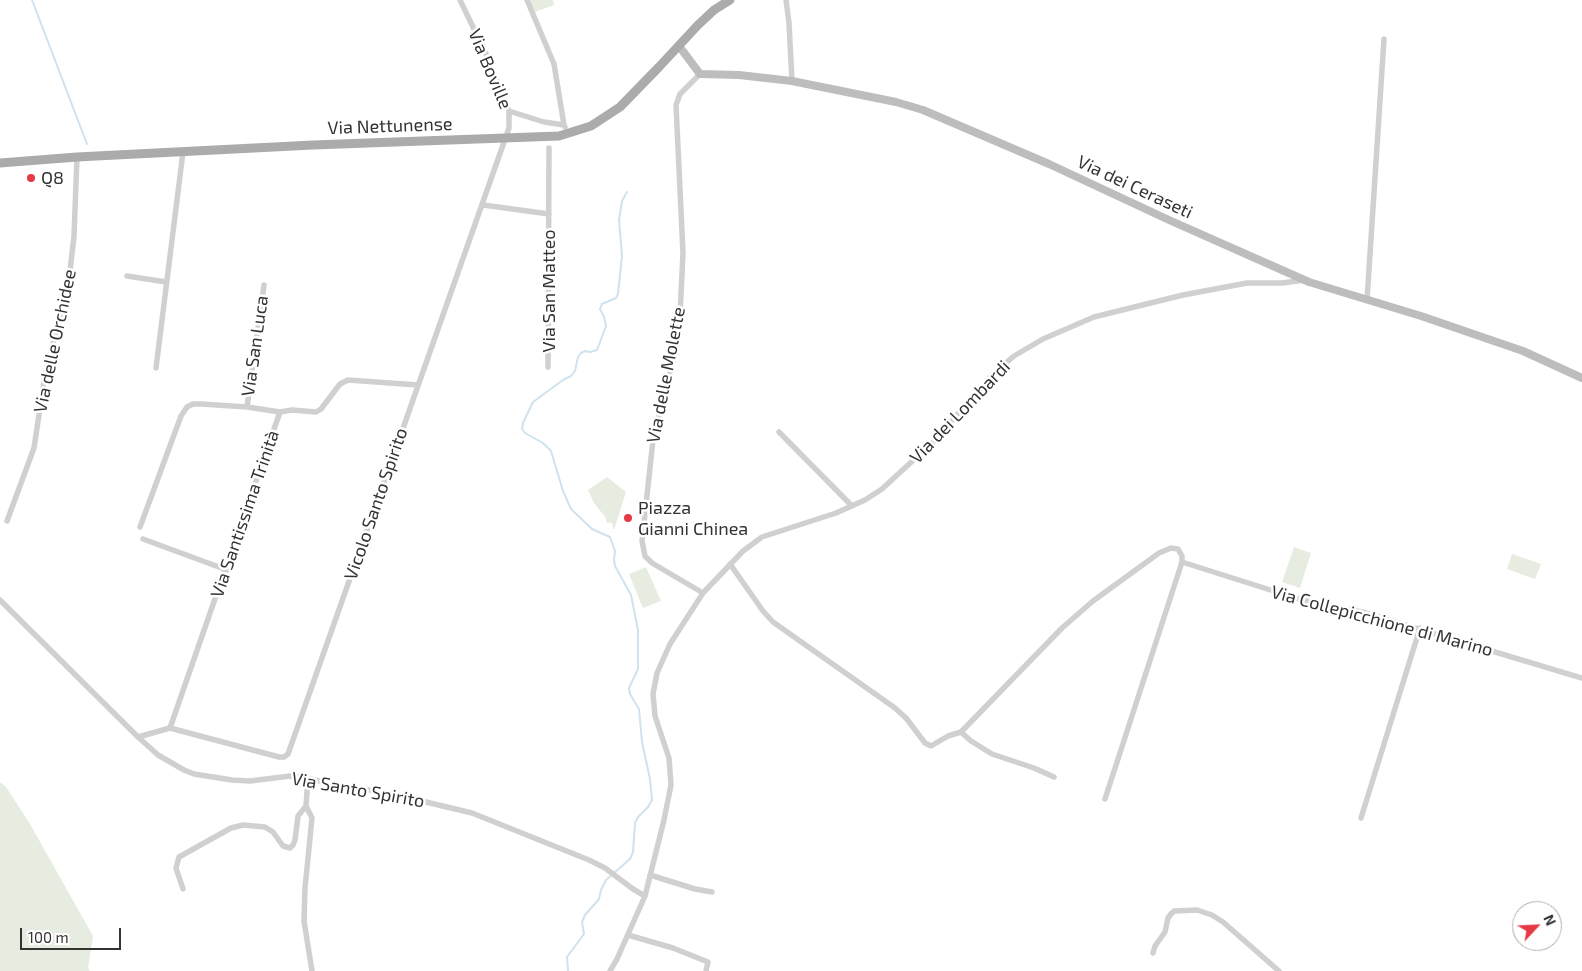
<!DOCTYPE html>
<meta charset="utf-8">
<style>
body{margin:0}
#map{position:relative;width:1582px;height:971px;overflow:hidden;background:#fff;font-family:"Exo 2",sans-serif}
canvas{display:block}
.north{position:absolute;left:1512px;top:901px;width:50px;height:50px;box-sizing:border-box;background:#fff;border:1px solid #adadad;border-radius:50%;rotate:65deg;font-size:14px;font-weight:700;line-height:20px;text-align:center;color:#333}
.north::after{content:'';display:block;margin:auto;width:18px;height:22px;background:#e63946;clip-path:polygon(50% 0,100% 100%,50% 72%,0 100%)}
.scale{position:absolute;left:20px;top:928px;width:101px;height:22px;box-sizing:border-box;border:2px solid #333;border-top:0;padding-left:6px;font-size:15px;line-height:18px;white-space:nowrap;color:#333;-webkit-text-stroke:4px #fff;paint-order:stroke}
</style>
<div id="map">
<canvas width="1582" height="971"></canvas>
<div class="north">N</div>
<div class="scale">100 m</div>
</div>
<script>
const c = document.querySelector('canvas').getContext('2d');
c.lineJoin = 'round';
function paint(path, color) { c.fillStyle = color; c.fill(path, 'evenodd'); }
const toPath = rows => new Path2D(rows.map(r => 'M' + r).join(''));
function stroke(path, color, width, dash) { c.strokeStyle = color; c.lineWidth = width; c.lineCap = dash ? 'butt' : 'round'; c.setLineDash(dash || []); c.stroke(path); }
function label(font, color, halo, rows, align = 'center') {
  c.font = font + ' "Exo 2",sans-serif'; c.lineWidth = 5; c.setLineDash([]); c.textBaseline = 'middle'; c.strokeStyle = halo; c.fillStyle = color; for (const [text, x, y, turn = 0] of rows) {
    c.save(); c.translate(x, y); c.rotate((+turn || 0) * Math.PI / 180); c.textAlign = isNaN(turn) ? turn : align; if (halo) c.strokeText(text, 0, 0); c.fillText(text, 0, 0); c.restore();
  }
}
paint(toPath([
 [529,0,553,0,554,5,535,12],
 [607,477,626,492,614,530,612,523,606,522,606,518,594,503,588,490],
 [1294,547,1311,553,1300,588,1282,582],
 [1512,554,1541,564,1535,579,1507,569],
 [646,567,661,601,643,608,629,574],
 [0,782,6,787,30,824,93,936,88,968,90,971,0,971]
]), '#e6ecdf');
stroke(toPath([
 [32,0,87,144],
 [568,971,567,957,584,934,582,922,585,915,599,899,601,890,606,880,630,859,633,852,635,823,638,817,648,807,652,800,650,779,642,742,639,709,630,694,629,688,638,669,638,630,631,595,615,566,614,560,615,551,610,537,592,529,571,509,563,491,551,451,543,443,525,433,522,429,523,423,533,402,563,380,571,376,575,371,578,357,581,353,585,351,590,352,597,350,606,326,604,317,600,309,602,304,616,298,618,294,622,256,619,220,622,201,627,192]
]), '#cfe2ee', 2);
stroke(toPath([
 [527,0,554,64,564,125],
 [786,0,789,23,792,81],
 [700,74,680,94,676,105,683,253,680,315,674,356,653,440,642,541,645,556,652,563,703,593],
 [509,111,544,122,564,125,565,127],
 [483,205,549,214],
 [127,276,166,282],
 [1367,300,1384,39],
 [548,367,549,148],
 [156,368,183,152],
 [247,407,264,285],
 [779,432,852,506],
 [7,521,34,448,45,375,69,280,74,236,77,157],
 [140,527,181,416,187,407,193,404,201,404,247,407,280,412],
 [143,539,227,570],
 [1182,562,1302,600,1362,612,1582,678],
 [730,564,763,611,773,622,895,708,906,718,925,743,931,746,948,736,961,732,1062,628,1093,601,1159,553,1171,548,1178,549,1182,556,1182,562,1105,799],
 [0,600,138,737,158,755,184,770,194,774,232,780,250,781,290,776,302,777,337,785,388,793,472,813,589,860,605,868,633,889,645,896],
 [170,728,279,757,284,757,288,754,509,128,509,111,486,54,460,0],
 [961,732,971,741,992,754,1034,768,1054,777],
 [138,737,170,728,280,412,292,410,316,412,321,409,340,384,348,380,418,385],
 [306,806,312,818,305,888,304,921,312,971],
 [1361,818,1420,628],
 [650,875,695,889,712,892],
 [183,889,176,868,179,857,231,828,243,825,265,827,273,832,283,846,290,848,293,845,295,840,298,816,306,806,308,778],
 [628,935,673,948,708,962,706,971],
 [1153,953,1155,946,1165,932,1168,918,1171,914,1174,911,1197,910,1212,915,1223,922,1279,971],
 [610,971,617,959,645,896,664,820,671,785,669,758,655,716,653,694,657,673,670,644,703,593,743,551,762,537,836,513,865,500,882,489,933,442,993,374,1014,356,1043,339,1094,317,1183,295,1247,283,1282,283,1305,280]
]), '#d0d0d0', 5.5);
stroke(toPath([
 [679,46,700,74,739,75,792,81,896,102,923,110,1049,164,1169,220,1309,282,1421,316,1523,351,1582,378]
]), '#bdbdbd', 8);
stroke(toPath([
 [0,163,77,157,313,145,559,136,591,126,620,107,658,68,698,25,714,10,730,0]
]), '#ababab', 9);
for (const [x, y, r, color] of [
 [31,178,5,"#e63946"],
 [628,518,5,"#e63946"]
]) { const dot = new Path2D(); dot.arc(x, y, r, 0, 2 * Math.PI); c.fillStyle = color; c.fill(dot); stroke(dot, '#fff', 2); }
label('18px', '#333', '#fff', [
 ["Via Boville",490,69,67],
 ["Via Nettunense",390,126,-2],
 ["Via dei Ceraseti",1135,187,25],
 ["Via San Matteo",549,291,-90],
 ["Via delle Orchidee",55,341,-78],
 ["Via San Luca",255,346,-82],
 ["Via delle Molette",666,375,-79],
 ["Via dei Lombardi",960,412,-46],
 ["Vicolo Santo Spirito",376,504,-71],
 ["Via Santissima Trinità",245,514,-71],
 ["Via Collepicchione di Marino",1382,621,15],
 ["Via Santo Spirito",358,790,10]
]);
label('18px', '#333', '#fff', [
 ["Q8",41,178],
 ["Piazza",638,508],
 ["Gianni Chinea",638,529]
], 'left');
</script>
